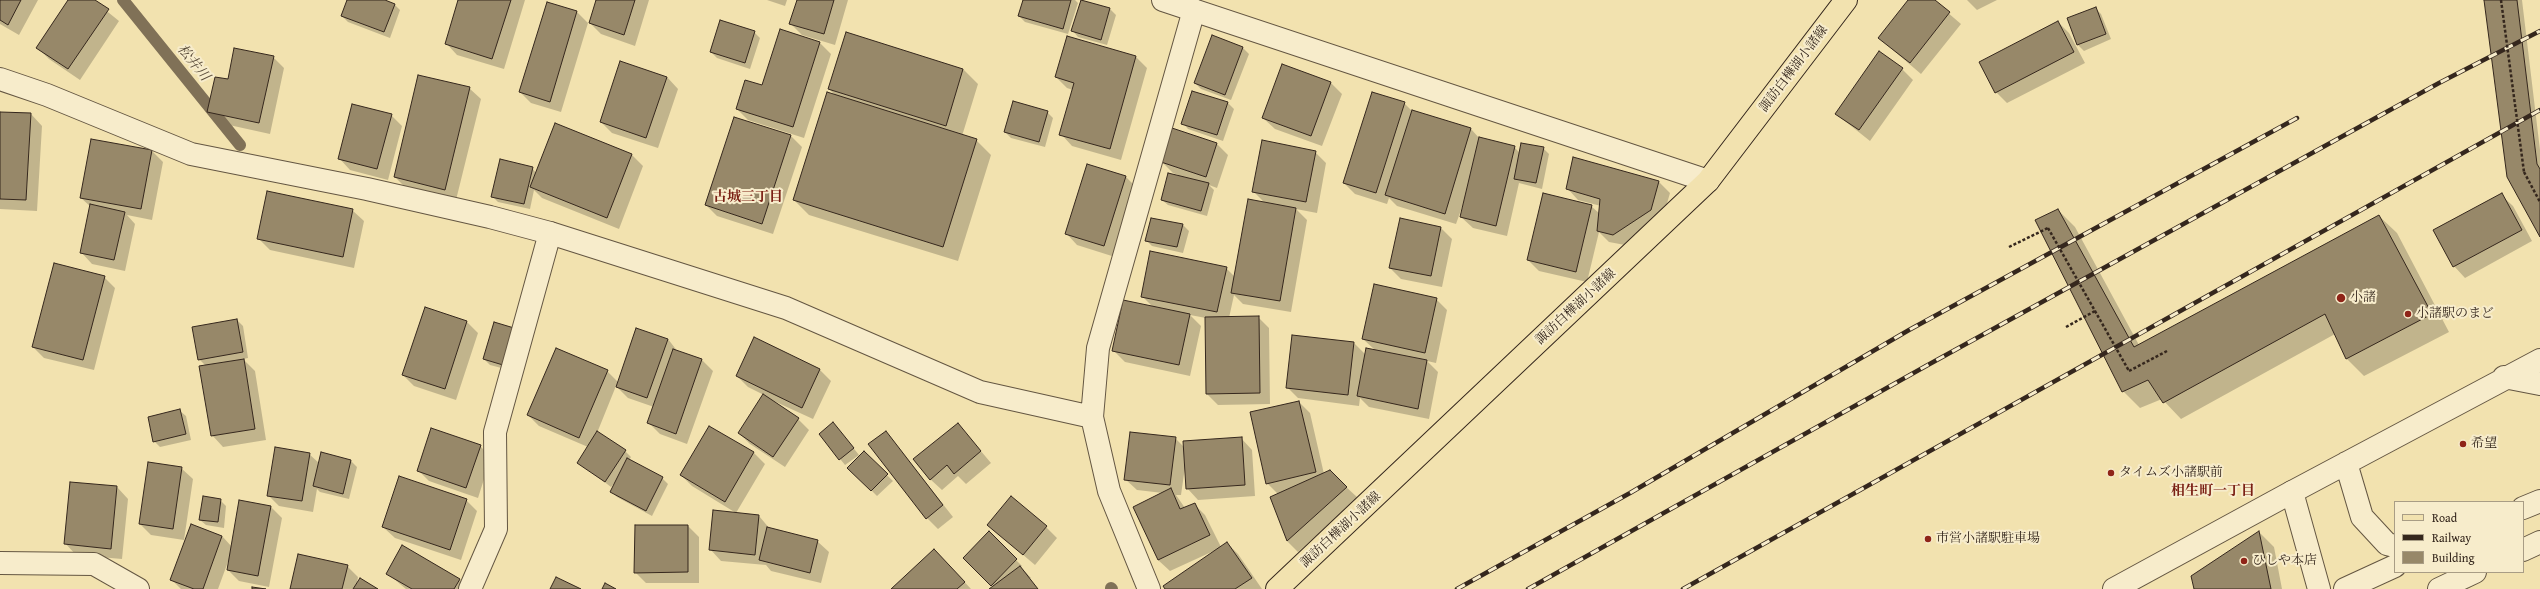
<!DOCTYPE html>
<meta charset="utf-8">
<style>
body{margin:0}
#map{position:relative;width:2540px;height:589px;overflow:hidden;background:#f2e2af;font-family:"Gentium Book Plus",serif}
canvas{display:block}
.legend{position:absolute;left:2394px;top:501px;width:130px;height:72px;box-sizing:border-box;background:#f7eccb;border:1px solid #a99d85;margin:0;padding:5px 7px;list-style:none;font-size:12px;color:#35271d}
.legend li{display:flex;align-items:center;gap:8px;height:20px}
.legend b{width:20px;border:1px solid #a99d85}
</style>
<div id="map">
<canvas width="2540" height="589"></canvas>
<ul class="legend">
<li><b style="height:5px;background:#f2e2af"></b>Road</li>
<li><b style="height:5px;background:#35271d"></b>Railway</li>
<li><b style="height:11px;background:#978869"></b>Building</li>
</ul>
</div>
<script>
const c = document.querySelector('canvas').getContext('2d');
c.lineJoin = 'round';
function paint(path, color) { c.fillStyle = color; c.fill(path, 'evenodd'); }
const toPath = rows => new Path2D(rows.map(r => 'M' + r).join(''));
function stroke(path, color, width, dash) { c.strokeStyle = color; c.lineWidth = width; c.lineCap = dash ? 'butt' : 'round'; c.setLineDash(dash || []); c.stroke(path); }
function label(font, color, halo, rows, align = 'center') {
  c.font = font + ' "Gentium Book Plus","Noto Serif JP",serif'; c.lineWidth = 4; c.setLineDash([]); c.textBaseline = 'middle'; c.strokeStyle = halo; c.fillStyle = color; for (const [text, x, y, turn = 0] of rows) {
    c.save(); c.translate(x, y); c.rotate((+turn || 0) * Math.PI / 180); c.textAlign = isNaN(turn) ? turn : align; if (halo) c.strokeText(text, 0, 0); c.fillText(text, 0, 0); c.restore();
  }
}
paint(toPath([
 [0,0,38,0,19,35,0,24],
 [70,0,93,0,119,21,80,80,49,59,38,48],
 [348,0,382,0,394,4,400,10,390,38,348,22,342,16],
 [459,0,525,0,504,69,457,55,446,43],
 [598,0,649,0,635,46,601,34,590,23],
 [767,0,787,0,785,6],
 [798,0,848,0,835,45,802,35,791,24],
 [1024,0,1075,0,1078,3,1068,34,1025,22,1019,16],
 [1909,0,1933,0,1961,24,1921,74,1879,38],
 [1967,0,1997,0,1977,10],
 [2485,0,2522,0,2540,150,2540,235],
 [1082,1,1110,9,1116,15,1107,45,1078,37,1073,31],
 [2095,8,2101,14,2111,39,2084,51,2078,45,2068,19],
 [577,12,588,23,561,112,531,103,520,92],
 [2058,22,2069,33,2085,63,2007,103,1996,92],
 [754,32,760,38,750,69,717,58,711,52],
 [1213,37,1243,48,1249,54,1231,100,1201,89,1195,83],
 [820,43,831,54,804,138,748,120,737,109],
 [273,57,284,68,270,134,220,123,209,112,228,81],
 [1136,57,1147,68,1121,160,1072,146,1061,134,1073,90,1067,88,1056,77],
 [963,69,978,84,962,136,976,140,991,155,958,261,809,215,794,200,836,96,829,89],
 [1902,69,1913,80,1870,141,1836,114],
 [419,76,469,88,481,99,456,200,406,188,395,177],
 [667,77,678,89,658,148,612,133,601,122],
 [1331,83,1342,94,1322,146,1275,129,1263,118],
 [1193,92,1228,103,1234,109,1223,141,1188,129,1183,123],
 [1404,103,1412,111,1471,129,1480,139,1514,147,1520,153,1543,148,1549,154,1542,189,1519,183,1507,236,1473,228,1461,217,1467,193,1456,224,1397,206,1389,198,1387,204,1355,194,1344,183],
 [1047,112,1053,118,1045,147,1011,138,1005,132],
 [0,113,31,114,42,126,37,211,0,209],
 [391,115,402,126,388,180,350,170,339,158],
 [555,124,632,155,643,166,619,229,542,198,534,190,530,209,498,202,492,196,532,168,536,173],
 [791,136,802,147,773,234,717,216,706,205],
 [1217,144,1228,155,1217,188,1209,185,1214,190,1207,216,1168,205,1162,200,1178,175,1173,173,1162,162],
 [152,151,163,162,152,220,127,215,135,224,125,271,92,264,81,252,91,207,81,198],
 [1315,152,1326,163,1317,213,1296,209,1307,220,1291,312,1243,304,1234,295,1229,318,1258,317,1269,328,1270,404,1218,405,1207,394,1206,318,1190,315,1201,326,1190,376,1125,362,1114,351,1153,307,1142,296,1226,268,1235,277,1265,203,1253,191],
 [1574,159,1659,182,1670,193,1662,221,1625,245,1609,242,1599,232,1587,282,1539,271,1528,260,1591,206,1600,214,1601,206,1578,200,1567,188],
 [1088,165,1126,177,1137,188,1115,257,1077,245,1066,233],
 [2501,195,2513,206,2532,241,2465,278,2454,266,2435,230],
 [352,210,364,221,354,268,270,250,259,239],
 [2058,210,2075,227,2139,345,2379,216,2397,233,2449,332,2364,376,2347,359,2335,334,2181,419,2162,399,2140,408,2123,391],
 [1152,219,1183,225,1189,231,1183,253,1152,246,1146,240],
 [1441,228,1452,239,1442,287,1401,279,1390,268],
 [104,277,115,288,94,370,44,358,33,347],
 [1436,299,1447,310,1436,363,1427,361,1438,372,1429,419,1369,407,1360,398,1359,406,1298,398,1287,387,1354,343,1366,355,1375,350,1363,339],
 [425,308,467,322,478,333,456,400,414,386,403,375],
 [237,320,243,326,248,358,243,359,255,371,266,440,223,447,212,435,206,366,199,359],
 [513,329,509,370,490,365,484,359],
 [668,339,678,352,702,360,713,371,687,444,660,434,649,423,654,407,628,398,616,386,597,433,625,451,631,457,629,460,662,478,668,484,652,516,617,497,612,492,617,480,611,487,578,462,588,447,539,426,528,415,607,371,619,383],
 [755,339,820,370,831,381,813,419,765,397,798,419,809,430,785,467,750,444,739,433,764,395,748,387,737,376],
 [1299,402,1310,413,1324,474,1329,471,1358,498,1298,552,1287,541,1271,497,1278,494,1267,483],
 [180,411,186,416,191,440,160,447,154,441],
 [958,424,991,463,966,484,958,476,942,490,930,479],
 [709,427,754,453,765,464,736,513,692,486,681,475],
 [839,430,859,455,845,465,820,434],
 [886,432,953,517,938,529,927,518],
 [1175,438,1184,447,1241,438,1252,450,1255,496,1198,500,1187,488,1185,467,1181,495,1176,495,1185,508,1194,504,1205,515,1221,547,1227,543,1238,554,1262,589,1166,589,1218,549,1170,571,1158,560,1163,493,1137,490,1125,479],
 [480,446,491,457,478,498,429,481,418,470],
 [321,453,351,461,357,467,349,499,320,492,317,489,313,512,279,506,268,495,309,454,319,463],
 [864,453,893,481,877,496,849,468],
 [181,468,193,479,184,540,151,535,140,524],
 [117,487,128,499,122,559,76,555,65,543],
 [220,500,226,506,224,528,206,525,200,520],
 [466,500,477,511,461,560,395,538,383,527],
 [271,507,282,518,269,587,239,581,228,570,229,559,218,589,181,589,172,580,192,525,222,536,232,547],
 [714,511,759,516,770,529,817,541,829,552,821,583,771,571,766,565,721,561,710,549],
 [988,525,1046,527,1057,538,1035,565],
 [688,526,699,537,699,583,646,583,635,572],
 [2259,532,2274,547,2282,589,2195,589],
 [989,533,1022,566,1021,567,1031,578,1040,589,1031,578,1028,578,1037,589,991,589,994,587,964,558],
 [945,561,971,589,892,589],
 [347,566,358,577,357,583,376,589,291,589],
 [388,574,459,579,469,589,406,589]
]), '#0003');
stroke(toPath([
 [123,0,240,145],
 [1111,588,1112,589]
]), '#807157', 12);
const building = toPath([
 [0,0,21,0,8,25,0,20,0,0],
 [68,0,95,0,109,9,68,69,36,48,68,0],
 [347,0,385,0,395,4,384,32,341,16,347,0],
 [458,0,511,0,492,59,445,44,458,0],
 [596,0,635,0,624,35,589,23,596,0],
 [797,0,834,0,824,34,789,24,797,0],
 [1023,0,1071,0,1063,29,1018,16,1023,0],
 [1081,0,1110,8,1101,40,1071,31,1081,0],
 [1908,0,1935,0,1950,12,1910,63,1878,38,1908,0],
 [2484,0,2517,0,2537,164,2540,169,2540,237,2507,177,2484,0],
 [547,2,577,11,550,102,519,92,547,2],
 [2096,7,2106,34,2077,45,2067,18,2096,7],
 [720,20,755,31,745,63,710,52,720,20],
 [2058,21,2074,52,1995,93,1979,62,2058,21],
 [780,29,820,42,793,127,736,109,745,80,762,85,780,29],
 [846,32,963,69,946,126,828,89,846,32],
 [1212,35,1243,47,1225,95,1194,83,1212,35],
 [1067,36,1136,56,1110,149,1059,135,1074,83,1055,77,1067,36],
 [234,48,274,56,259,123,207,112,215,77,228,79,234,48],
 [1879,51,1903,68,1859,130,1835,114,1879,51],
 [620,61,667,77,646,138,600,122,620,61],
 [1282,64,1331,82,1311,136,1262,118,1282,64],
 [418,75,470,87,445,190,394,177,418,75],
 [1192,91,1228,102,1217,135,1181,124,1192,91],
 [827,92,977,139,943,247,793,200,827,92],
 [1372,92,1405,102,1376,193,1343,183,1372,92],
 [1013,101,1048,111,1039,142,1004,132,1013,101],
 [352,104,392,114,377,169,338,159,352,104],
 [1412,110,1471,128,1445,214,1385,195,1412,110],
 [0,112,31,113,26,200,0,199,0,112],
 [734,117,791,135,762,224,705,205,734,117],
 [555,123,632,154,607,218,530,187,555,123],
 [1172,128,1217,143,1206,177,1161,162,1172,128],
 [1479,137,1515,146,1496,226,1460,217,1479,137],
 [91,139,152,150,141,209,80,198,91,139],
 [1262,140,1316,151,1306,202,1252,192,1262,140],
 [1521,143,1544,147,1536,183,1514,179,1521,143],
 [1573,157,1659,181,1651,210,1613,235,1597,231,1600,199,1566,189,1573,157],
 [500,159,533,167,524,204,491,197,500,159],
 [1087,164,1126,176,1104,246,1065,234,1087,164],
 [1168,173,1209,183,1201,211,1161,200,1168,173],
 [267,191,353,209,343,257,257,239,267,191],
 [1543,193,1592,205,1576,272,1527,260,1543,193],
 [2502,193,2522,230,2453,267,2433,230,2502,193],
 [1248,199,1296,208,1280,301,1231,293,1248,199],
 [90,204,125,212,114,260,80,253,90,204],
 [2058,209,2134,347,2379,215,2432,314,2346,359,2325,314,2163,403,2148,380,2122,392,2035,220,2058,209],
 [1151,218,1183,224,1177,247,1145,241,1151,218],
 [1400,218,1441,227,1431,276,1389,268,1400,218],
 [1150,251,1227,267,1217,312,1141,297,1150,251],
 [54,263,105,276,83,360,32,347,54,263],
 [1374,284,1437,298,1425,353,1362,339,1374,284],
 [1123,300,1190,314,1179,365,1112,351,1123,300],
 [425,307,467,321,445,389,402,375,425,307],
 [1259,316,1260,393,1206,394,1205,317,1259,316],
 [237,319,243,352,198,360,192,327,237,319],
 [494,322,514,328,503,365,483,359,494,322],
 [636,328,668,339,647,398,616,387,636,328],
 [1292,335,1354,342,1348,395,1286,388,1292,335],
 [754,337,820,369,802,408,736,376,754,337],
 [556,348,608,370,579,438,527,415,556,348],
 [1366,348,1427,360,1418,409,1357,396,1366,348],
 [673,349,702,359,676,434,647,423,673,349],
 [244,359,255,429,211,436,199,366,244,359],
 [763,394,799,418,773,457,738,433,763,394],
 [1299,401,1316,472,1266,484,1250,412,1299,401],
 [180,409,186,434,153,442,148,417,180,409],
 [833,422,854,448,839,460,819,434,833,422],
 [958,423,981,451,954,474,947,465,930,480,913,459,958,423],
 [709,426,754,452,725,502,680,475,709,426],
 [431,428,481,445,466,488,417,471,431,428],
 [597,431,626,450,605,482,577,463,597,431],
 [886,431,943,505,926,519,868,444,886,431],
 [1130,432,1176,437,1170,485,1124,480,1130,432],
 [1242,437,1245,485,1186,489,1183,441,1242,437],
 [275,447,310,453,302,501,267,496,275,447],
 [864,451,888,474,871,491,847,468,864,451],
 [321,452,351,460,343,494,313,486,321,452],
 [627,458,663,477,646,511,610,492,627,458],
 [148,462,182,467,173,529,139,524,148,462],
 [1330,470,1347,487,1287,541,1270,497,1330,470],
 [399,476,467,499,450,550,382,527,399,476],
 [70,482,117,486,111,549,64,544,70,482],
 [1171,488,1180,509,1195,503,1210,535,1158,560,1133,507,1171,488],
 [203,496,221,499,218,522,199,520,203,496],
 [1011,496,1047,526,1023,555,987,525,1011,496],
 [239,500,271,506,258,576,227,570,239,500],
 [713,510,759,515,755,555,709,550,713,510],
 [191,524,222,536,203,589,194,589,170,580,191,524],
 [635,525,688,525,688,572,634,573,635,525],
 [767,527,818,540,810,573,759,560,767,527],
 [989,531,1017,559,991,586,963,558,989,531],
 [2259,531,2271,589,2194,589,2191,576,2259,531],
 [1227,542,1252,578,1235,589,1165,589,1163,586,1227,542],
 [402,545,460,579,454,589,412,589,386,574,402,545],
 [934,549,965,582,957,589,891,589,934,549],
 [298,554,348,565,342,589,290,589,298,554],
 [1020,566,1038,589,989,589,1020,566],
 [556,577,581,589,550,589,556,577],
 [360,578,378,589,353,589,360,578],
 [605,583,616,589,602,589,605,583],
 [252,587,266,589,252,589,252,587]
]);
paint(building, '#978869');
stroke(building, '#35271d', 1);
const lane = toPath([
 [2504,377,2540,384],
 [2346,463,2362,517,2387,544,2395,546],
 [2292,492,2540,360],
 [2523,508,2540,501],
 [470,589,496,529,495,432,550,233],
 [2345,589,2395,566]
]);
const street = toPath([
 [1163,0,1708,181],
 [0,79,47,95,191,154,367,189,490,217,550,233,786,308,980,392,1092,417],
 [2523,550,2540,542],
 [0,563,94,564,138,589],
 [1149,589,1109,491,1092,417,1098,348,1194,10],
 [2114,589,2292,492,2319,589],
 [2439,589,2475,572]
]);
const primary = toPath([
 [1277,589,1708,181,1846,0]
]);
stroke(lane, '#645642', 24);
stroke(street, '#645642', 24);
stroke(primary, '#35271d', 24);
stroke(toPath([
 [2524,172,2540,202],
 [2009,247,2048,228],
 [2066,327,2095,311],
 [2129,371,2167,351]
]), '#35271d', 2.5, [3, 2]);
stroke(lane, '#f7eccb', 22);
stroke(street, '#f7eccb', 22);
stroke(primary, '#f2e2af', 22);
const rail = toPath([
 [1457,589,1630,493,1909,330,2297,118],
 [1528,589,1926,366,2439,83,2540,31],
 [1683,589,2540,110]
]);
stroke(rail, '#35271d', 4.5);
stroke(rail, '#f7eccb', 3, [9]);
stroke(toPath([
 [2501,0,2524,172],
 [2048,228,2129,371]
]), '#35271d', 2.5, [3, 2]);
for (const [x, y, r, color] of [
 [2341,298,5,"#8f2418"],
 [2408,314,4,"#8f2418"],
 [2463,444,4,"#8f2418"],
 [2111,473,4,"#8f2418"],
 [1928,539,4,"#8f2418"],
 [2244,561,4,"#8f2418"]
]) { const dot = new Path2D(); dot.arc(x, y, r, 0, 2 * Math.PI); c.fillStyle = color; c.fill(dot); stroke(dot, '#f7eccb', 1.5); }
label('13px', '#35271d', '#f7eccb', [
 ["諏訪白樺湖小諸線",1794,69,-53],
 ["諏訪白樺湖小諸線",1576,307,-43],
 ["諏訪白樺湖小諸線",1341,530,-43]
]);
label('13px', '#35271d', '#f7eccb', [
 ["小諸",2350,298],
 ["小諸駅のまど",2416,314],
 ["希望",2471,444],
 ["タイムズ小諸駅前",2119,473],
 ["市営小諸駅駐車場",1936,539],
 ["ひしや本店",2252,561]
], 'left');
label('italic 14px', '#5a4c3a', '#f7eccb', [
 ["松井川",193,63,51]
]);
label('bold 14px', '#7a1f14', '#f7eccb', [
 ["古城三丁目",748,197],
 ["相生町一丁目",2213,491]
]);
</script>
